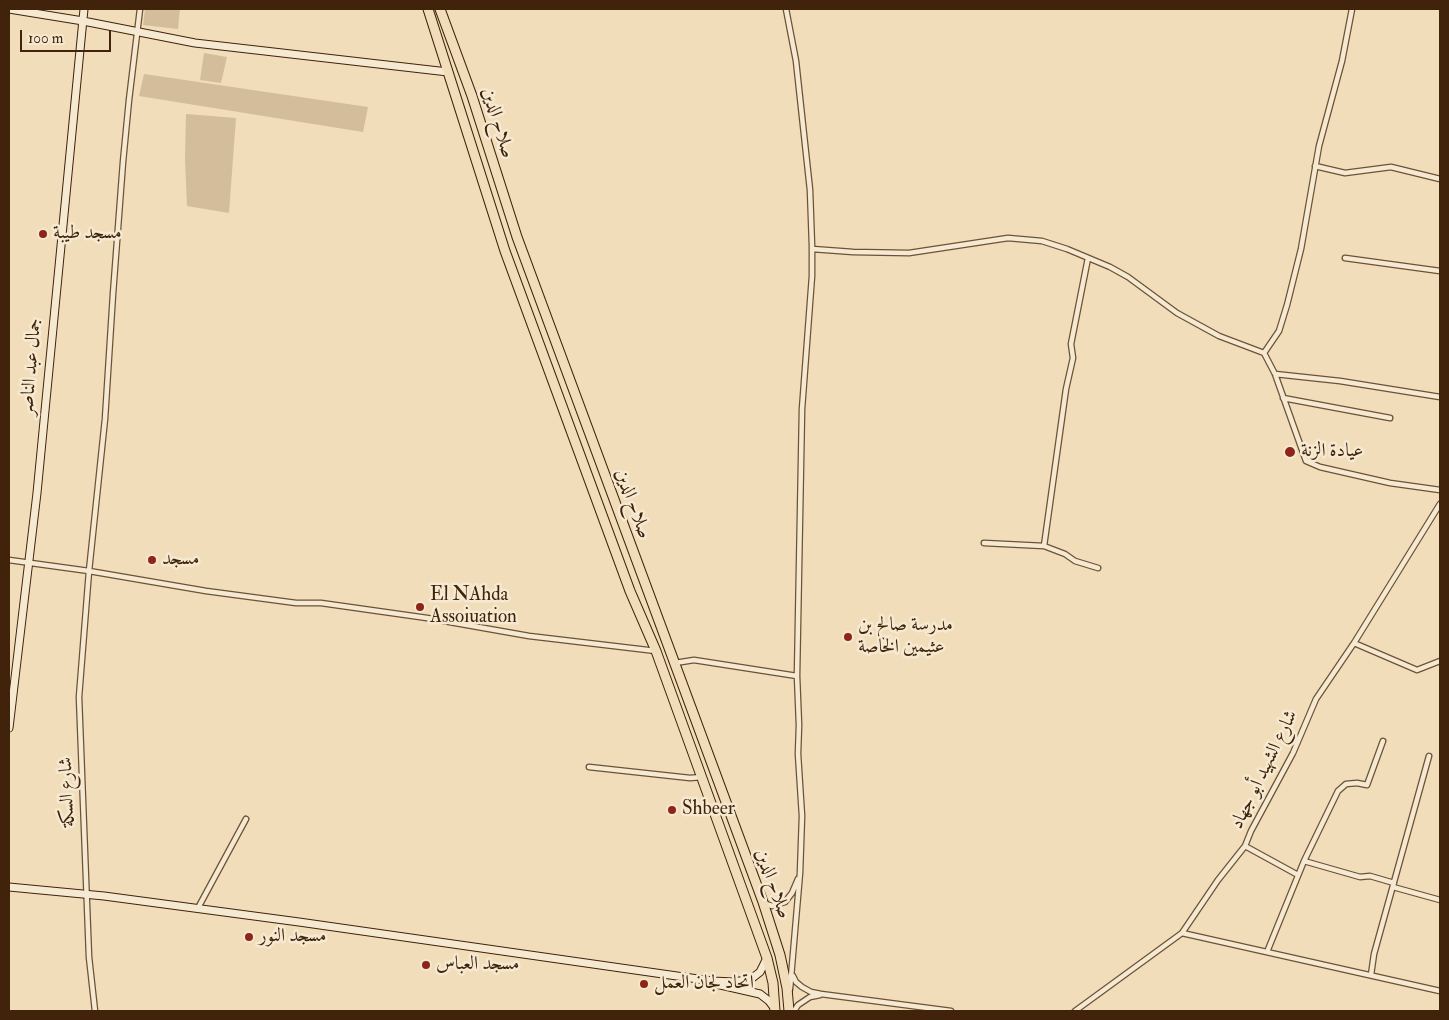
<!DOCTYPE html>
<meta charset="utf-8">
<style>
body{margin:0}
#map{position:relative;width:1449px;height:1020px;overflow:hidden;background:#f1ddb9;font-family:"IM FELL Double Pica",serif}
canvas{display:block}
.frame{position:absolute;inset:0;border:10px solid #40230a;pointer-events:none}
.scale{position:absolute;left:20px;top:30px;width:91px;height:22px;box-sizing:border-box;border:2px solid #40230a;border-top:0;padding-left:6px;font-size:15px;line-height:18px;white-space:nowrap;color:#40230a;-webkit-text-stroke:4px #f6e9d2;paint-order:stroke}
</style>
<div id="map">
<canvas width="1449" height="1020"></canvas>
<div class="frame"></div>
<div class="scale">100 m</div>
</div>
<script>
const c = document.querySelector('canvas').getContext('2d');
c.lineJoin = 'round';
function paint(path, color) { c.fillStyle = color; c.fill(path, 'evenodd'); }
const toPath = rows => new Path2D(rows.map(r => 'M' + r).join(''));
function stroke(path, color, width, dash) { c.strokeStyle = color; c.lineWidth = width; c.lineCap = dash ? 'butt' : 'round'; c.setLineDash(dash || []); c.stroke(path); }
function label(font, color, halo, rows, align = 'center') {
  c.font = font + ' "IM FELL Double Pica",Amiri,serif'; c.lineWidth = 5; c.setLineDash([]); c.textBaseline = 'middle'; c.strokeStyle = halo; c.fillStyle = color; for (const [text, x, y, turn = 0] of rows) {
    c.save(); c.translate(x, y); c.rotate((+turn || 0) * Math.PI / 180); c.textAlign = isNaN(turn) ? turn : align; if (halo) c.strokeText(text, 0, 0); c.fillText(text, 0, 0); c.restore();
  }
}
paint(toPath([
 [145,9,180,9,178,29,143,25],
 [204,53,227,57,221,83,200,80],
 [144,74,368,107,363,132,139,96],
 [186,114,236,118,229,213,187,206,185,160]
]), '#d3bd9b');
const street = toPath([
 [786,9,796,61,810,190,812,246,812,276,802,409,797,676,799,725,798,754,802,816,800,873,790,989],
 [1315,166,1345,173,1391,167,1440,179],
 [812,249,853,252,909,253,1008,238,1042,241,1067,249,1110,267,1128,277,1177,313,1219,336,1264,353,1275,374,1306,461,1320,467,1390,483,1440,490],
 [1345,258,1440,271],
 [1264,353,1279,331,1287,305,1301,249,1319,146,1342,61,1352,9],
 [1275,374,1340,381,1440,397],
 [1283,398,1390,418],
 [984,543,1044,546,1065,554,1075,561,1098,568],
 [1044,546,1066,389,1073,358,1071,344,1088,258],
 [9,560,89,571,206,591,296,603,321,603,427,618,529,636,656,651],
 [1354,643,1417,670,1440,661],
 [675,663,694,660,797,676],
 [589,767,690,778,702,777],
 [1245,846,1298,875],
 [1304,861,1360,877,1370,876,1394,883],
 [1393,887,1440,900],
 [763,903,772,906,785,902,792,893,798,879],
 [198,908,246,819],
 [1182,933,1440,991],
 [1267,952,1304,861,1338,791,1346,784,1357,783,1367,785,1383,741],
 [1371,975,1374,954,1429,756],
 [793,976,796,982,802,987,811,992,821,994,951,1011],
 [95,1011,89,957,79,697,89,571,105,419,113,294,123,162,129,100,140,9],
 [794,1011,798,1005,810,997,820,995],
 [1075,1011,1182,933,1218,880,1245,846,1251,831,1293,753,1316,699,1354,643,1440,504]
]);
const secondary = toPath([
 [9,9,83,21,195,43,448,72],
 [9,728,37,493,84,9],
 [9,887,104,896,299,922,712,981,734,982,751,979,760,972,767,958],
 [716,984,760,994,769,1001,775,1009]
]);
const highway = toPath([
 [428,9,505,251,630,591,656,651,767,958,773,983,775,1011],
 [440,9,472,96,517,237,763,902,780,955,787,988,789,1011]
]);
stroke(street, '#6c5236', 7);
stroke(secondary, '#40230a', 9);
stroke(highway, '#40230a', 11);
stroke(street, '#f6e9d2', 4.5);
stroke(secondary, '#f6e9d2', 7);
stroke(highway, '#f1ddb9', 9);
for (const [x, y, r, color] of [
 [43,234,5,"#8f2418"],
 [1290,452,6,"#8f2418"],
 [152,560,5,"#8f2418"],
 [420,607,5,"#8f2418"],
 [848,637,5,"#8f2418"],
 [672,810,5,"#8f2418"],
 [249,937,5,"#8f2418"],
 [426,965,5,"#8f2418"],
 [644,984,5,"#8f2418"]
]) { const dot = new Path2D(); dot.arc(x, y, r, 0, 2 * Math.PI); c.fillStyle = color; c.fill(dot); stroke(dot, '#f6e9d2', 2); }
label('19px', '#40230a', '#f6e9d2', [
 ["صلاح الدين",497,123,73],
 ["جمال عبد الناصر",32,367,-85],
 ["صلاح الدين",632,504,70],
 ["شارع الشهيد أبو جهاد",1265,770,-64],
 ["شارع السكة",68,792,-92],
 ["صلاح الدين",772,884,70]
]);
label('19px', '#40230a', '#f6e9d2', [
 ["مسجد طيبة",53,234],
 ["عيادة الزنة",1301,452],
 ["مسجد",162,560],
 ["El NAhda",430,596],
 ["Assoiuation",430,618],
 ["مدرسة صالح بن",858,626],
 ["عثيمين الخاصة",858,648],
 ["Shbeer",682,810],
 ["مسجد النور",259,937],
 ["مسجد العباس",436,965],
 ["اتحاد لجان العمل",654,984]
], 'left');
</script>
